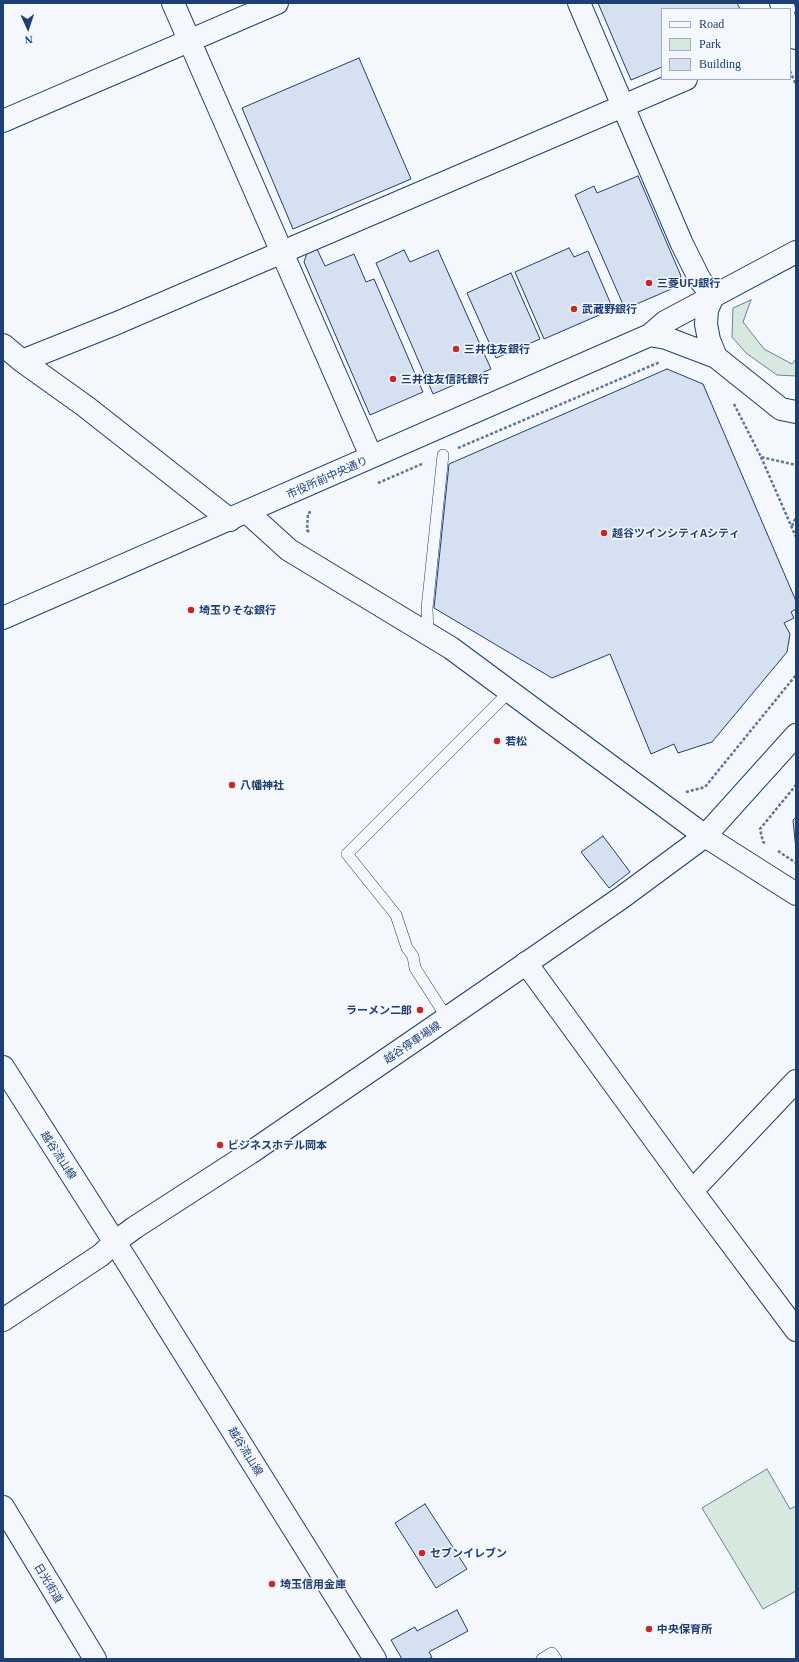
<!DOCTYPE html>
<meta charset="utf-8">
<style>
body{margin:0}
#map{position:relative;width:799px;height:1662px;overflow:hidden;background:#f4f7fb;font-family:Georgia,serif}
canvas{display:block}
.frame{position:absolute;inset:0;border:4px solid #1d3f73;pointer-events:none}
.legend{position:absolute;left:661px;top:8px;width:130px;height:72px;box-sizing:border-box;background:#f4f7fb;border:1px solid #9eadc5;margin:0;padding:5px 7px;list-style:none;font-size:12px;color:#1d3f73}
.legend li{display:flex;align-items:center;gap:8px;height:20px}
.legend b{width:20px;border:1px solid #9eadc5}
.north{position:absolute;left:8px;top:8px;width:40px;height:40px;-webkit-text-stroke:3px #f4f7fb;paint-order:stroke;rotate:177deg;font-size:11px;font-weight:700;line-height:16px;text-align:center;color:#1d3f73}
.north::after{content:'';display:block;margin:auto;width:14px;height:18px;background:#1d3f73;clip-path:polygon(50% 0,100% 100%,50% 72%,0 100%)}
</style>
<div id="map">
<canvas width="799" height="1662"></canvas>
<div class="frame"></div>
<ul class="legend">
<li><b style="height:5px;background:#f4f7fb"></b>Road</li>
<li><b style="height:11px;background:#d7e8df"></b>Park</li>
<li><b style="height:11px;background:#d5e0f0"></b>Building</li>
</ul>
<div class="north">N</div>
</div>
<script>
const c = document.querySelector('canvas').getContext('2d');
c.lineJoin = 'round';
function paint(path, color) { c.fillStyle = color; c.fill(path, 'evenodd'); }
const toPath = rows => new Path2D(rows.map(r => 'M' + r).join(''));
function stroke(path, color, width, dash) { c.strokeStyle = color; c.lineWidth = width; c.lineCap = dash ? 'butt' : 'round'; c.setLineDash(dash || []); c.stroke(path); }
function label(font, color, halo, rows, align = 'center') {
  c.font = font + ' Georgia,"Noto Sans JP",serif'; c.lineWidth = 3; c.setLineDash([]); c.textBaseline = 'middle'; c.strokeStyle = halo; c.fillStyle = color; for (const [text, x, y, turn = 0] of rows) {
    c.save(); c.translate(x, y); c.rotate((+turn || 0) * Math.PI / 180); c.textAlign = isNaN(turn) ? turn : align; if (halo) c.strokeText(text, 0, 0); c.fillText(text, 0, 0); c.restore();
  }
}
const green = toPath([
 [751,300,743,322,764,349,792,364,796,359,796,376,777,375,746,353,732,337,733,308,751,300],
 [767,1469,790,1509,796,1506,796,1591,763,1609,702,1508,767,1469]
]);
paint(green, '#d7e8df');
stroke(green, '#687fa3', 1);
const building = toPath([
 [598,3,737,3,740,9,662,9,662,67,631,80,598,3],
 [359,58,411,179,293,229,242,108,359,58],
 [638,176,681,276,676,287,625,309,575,195,594,186,597,193,638,176],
 [569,248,574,257,588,251,613,309,544,339,515,272,569,248],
 [317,249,325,266,354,254,366,282,374,279,423,392,370,415,304,262,307,253,317,249],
 [404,250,410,262,438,250,491,369,433,394,376,263,404,250],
 [511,273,540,339,496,358,467,293,511,273],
 [667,369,703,384,796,601,796,609,791,612,794,618,784,623,790,634,787,652,712,742,678,753,674,744,651,754,610,654,552,678,434,608,449,464,667,369],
 [796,817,796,850,793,820,796,817],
 [603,836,630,872,609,888,581,852,603,836],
 [425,1504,467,1569,436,1588,395,1523,425,1504],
 [457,1610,468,1631,429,1652,432,1657,428,1659,402,1659,391,1640,415,1627,417,1631,457,1610]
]);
paint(building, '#d5e0f0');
stroke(building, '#1d3f73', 1);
const lane = toPath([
 [428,634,427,608,443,455],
 [447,1018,415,968,413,956,407,948,396,915,347,854,510,691],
 [542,1659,552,1653,556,1659]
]);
const street = toPath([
 [173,3,371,456],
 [579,3,682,244,700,280,713,296],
 [3,121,277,3],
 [3,345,22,361,85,406,230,520],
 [22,361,117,323,686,79],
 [526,963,692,1191,796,1330],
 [692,1191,796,1081]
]);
const secondary = toPath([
 [781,3,784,9],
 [790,24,796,38],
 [713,296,707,310,706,324,709,340,716,357],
 [650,335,666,338,716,357,781,409,796,412],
 [247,512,289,550,451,648,705,836,796,894],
 [3,618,650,335,665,322,796,252],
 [115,1242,134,1228,250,1153,447,1018,621,898,705,836,796,735]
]);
const primary = toPath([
 [3,1067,128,1263,375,1659],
 [3,1320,101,1255,115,1242],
 [3,1507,95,1659]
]);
stroke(lane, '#1d3f73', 12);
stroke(street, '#1d3f73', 24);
stroke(secondary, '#1d3f73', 24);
stroke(primary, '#1d3f73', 24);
stroke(toPath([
 [790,71,796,85],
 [734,404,761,457,796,465],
 [458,448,660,362],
 [761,457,796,537],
 [378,483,424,463],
 [792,526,796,517],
 [309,532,307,530,308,513,311,512],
 [686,792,705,787,796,675],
 [765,843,763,842,760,829,796,785],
 [778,851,796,863]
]), '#5e769c', 2.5, [3, 2]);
stroke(lane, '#f4f7fb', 11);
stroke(street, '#f4f7fb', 22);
stroke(secondary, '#f4f7fb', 22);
stroke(primary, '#f4f7fb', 22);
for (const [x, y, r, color] of [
 [649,283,4,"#c62828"],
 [574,309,4,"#c62828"],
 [456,349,4,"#c62828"],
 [393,379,4,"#c62828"],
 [604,533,4,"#c62828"],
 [191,610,4,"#c62828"],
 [497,741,4,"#c62828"],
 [232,785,4,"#c62828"],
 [420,1010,4,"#c62828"],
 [220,1145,4,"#c62828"],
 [422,1553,4,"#c62828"],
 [272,1584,4,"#c62828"],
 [649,1629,4,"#c62828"]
]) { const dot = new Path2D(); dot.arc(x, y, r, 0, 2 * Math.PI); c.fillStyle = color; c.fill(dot); stroke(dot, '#f4f7fb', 1.5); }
label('bold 11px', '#1d3f73', '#f4f7fb', [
 ["三菱UFJ銀行",657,283],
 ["武蔵野銀行",582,309],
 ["三井住友銀行",464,349],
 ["三井住友信託銀行",401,379],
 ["越谷ツインシティAシティ",612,533],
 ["埼玉りそな銀行",199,610],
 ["若松",505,741],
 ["八幡神社",240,785],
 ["ラーメン二郎",412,1010,"right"],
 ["ビジネスホテル岡本",228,1145],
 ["セブンイレブン",430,1553],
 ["埼玉信用金庫",280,1584],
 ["中央保育所",657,1629]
], 'left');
label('11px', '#1d3f73', '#f4f7fb', [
 ["市役所前中央通り",327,477,-24],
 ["越谷停車場線",412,1042,-34],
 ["越谷流山線",59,1155,57],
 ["越谷流山線",246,1451,58],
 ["日光街道",49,1583,59]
]);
</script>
